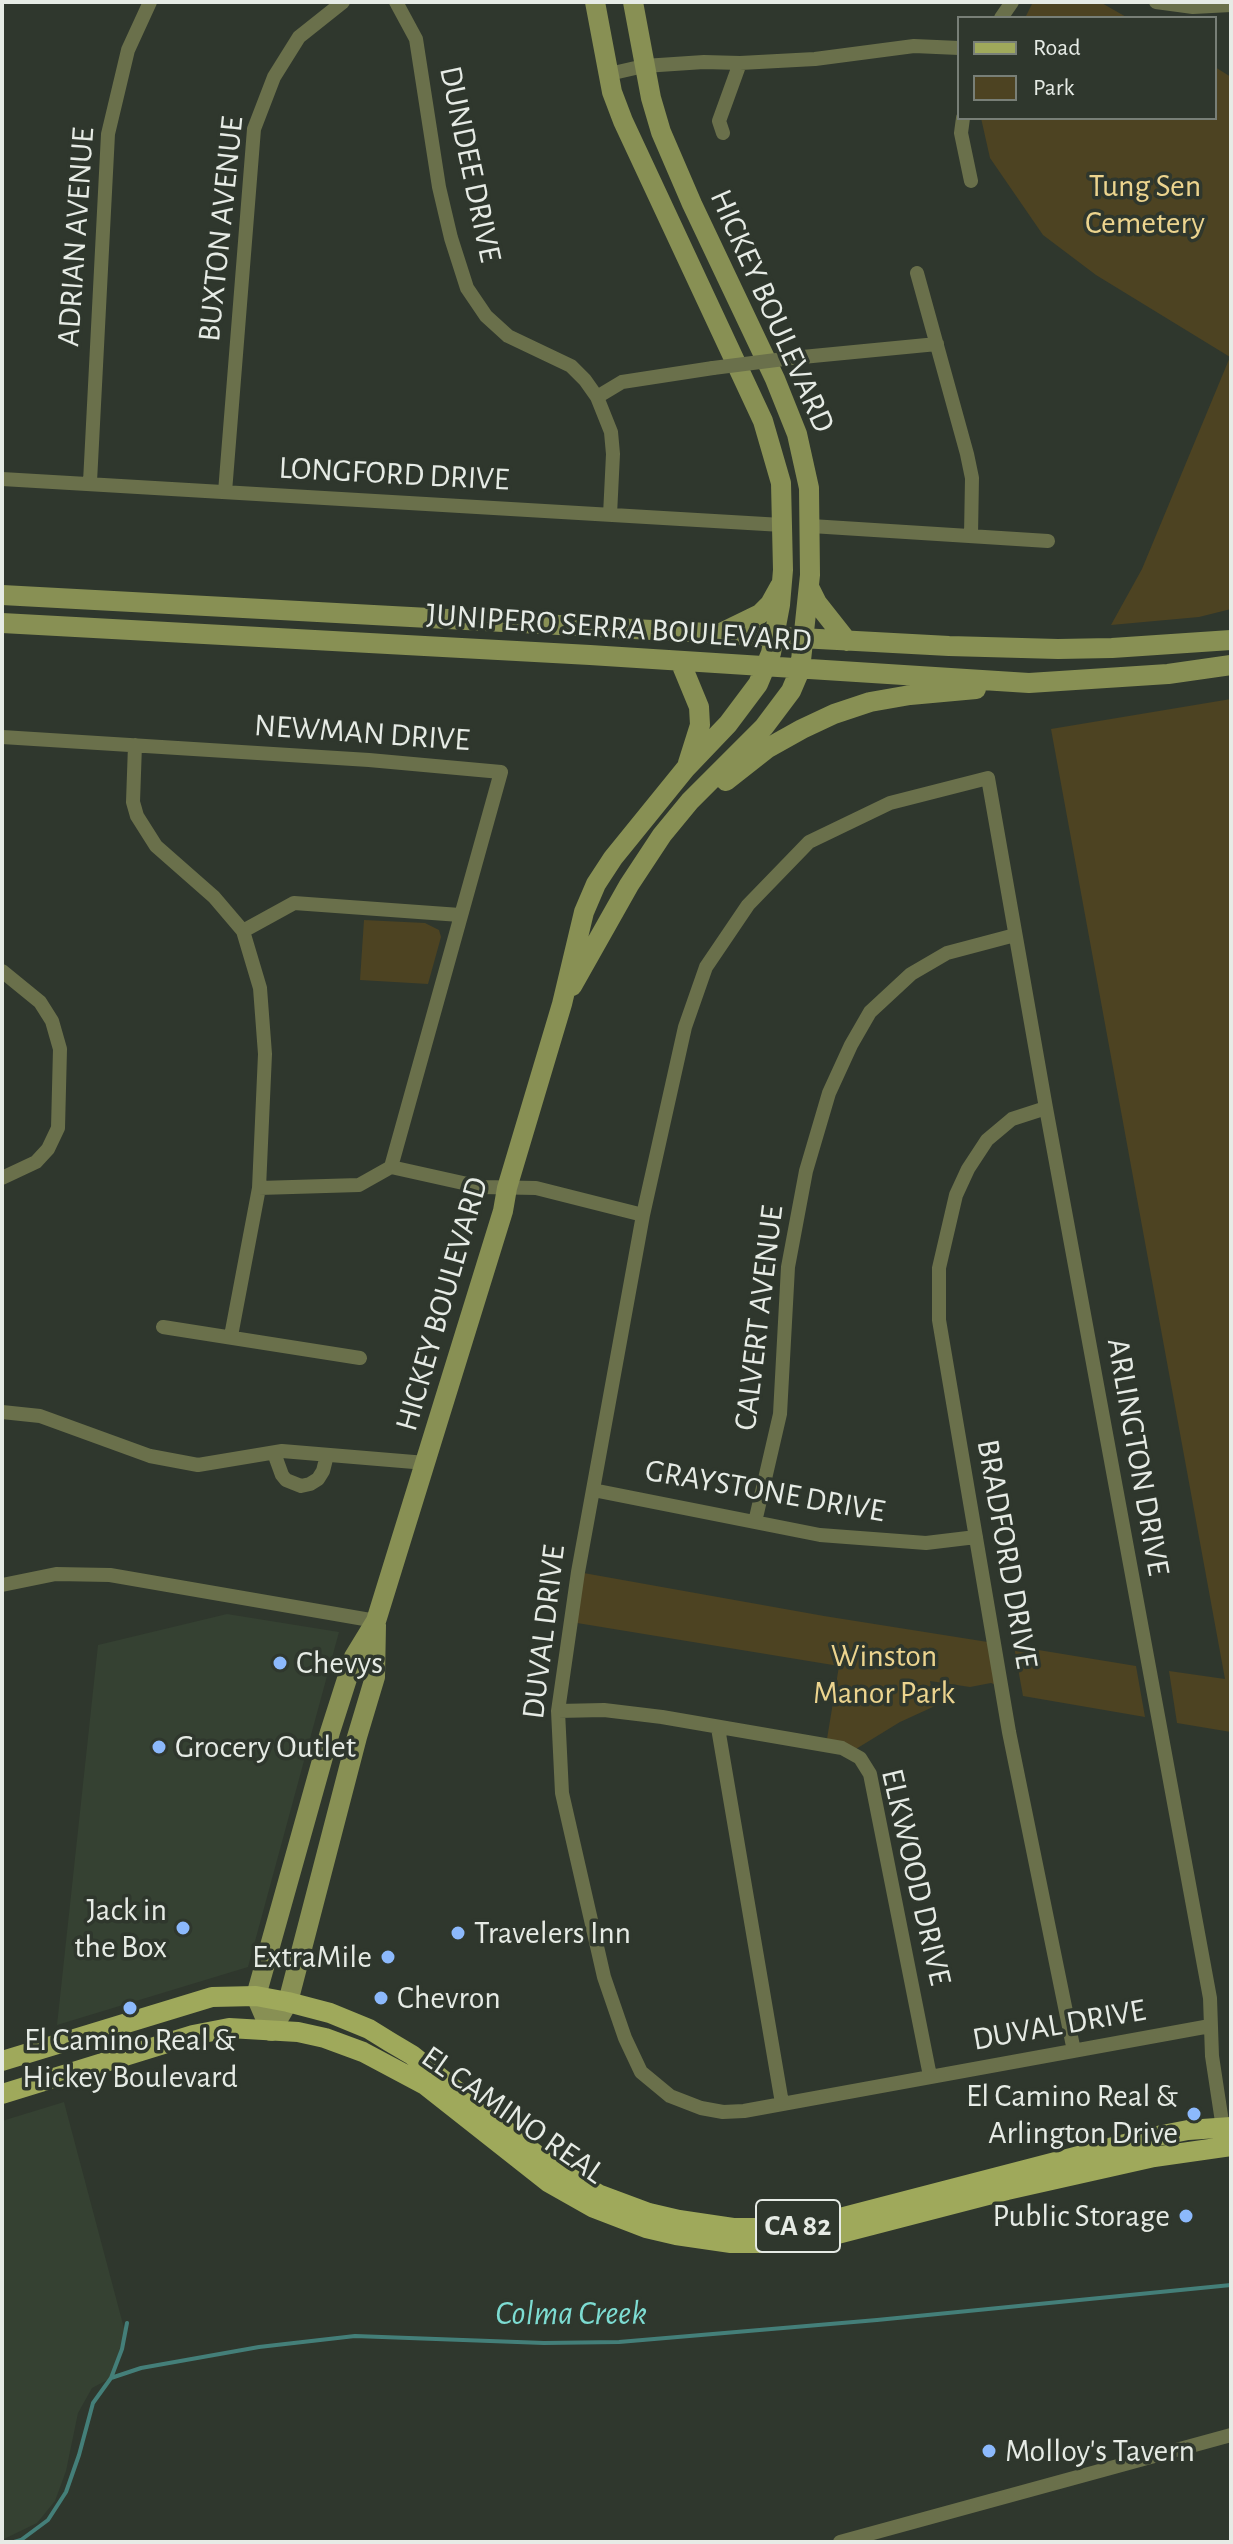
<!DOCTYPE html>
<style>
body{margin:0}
#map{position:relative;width:1233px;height:2544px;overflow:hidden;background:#2f372d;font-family:"Alegreya Sans",sans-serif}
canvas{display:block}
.frame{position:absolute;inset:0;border:4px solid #e6ebe5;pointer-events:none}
.legend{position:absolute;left:957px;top:16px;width:260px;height:104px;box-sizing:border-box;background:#2f372d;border:2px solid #787f77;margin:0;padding:10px 14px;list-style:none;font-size:24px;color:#e6ebe5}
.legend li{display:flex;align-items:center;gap:16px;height:40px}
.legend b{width:40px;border:2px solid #787f77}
</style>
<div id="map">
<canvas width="1233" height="2544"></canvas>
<div class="frame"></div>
<ul class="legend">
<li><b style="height:10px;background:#9fa95b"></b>Road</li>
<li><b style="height:22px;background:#4d4322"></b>Park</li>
</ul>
</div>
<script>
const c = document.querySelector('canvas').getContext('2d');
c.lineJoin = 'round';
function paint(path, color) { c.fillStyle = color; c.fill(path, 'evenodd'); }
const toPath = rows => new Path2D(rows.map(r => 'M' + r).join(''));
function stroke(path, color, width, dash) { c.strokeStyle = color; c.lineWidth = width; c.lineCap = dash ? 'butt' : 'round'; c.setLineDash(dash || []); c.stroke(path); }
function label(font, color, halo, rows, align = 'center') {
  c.font = font + ' "Alegreya Sans",sans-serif'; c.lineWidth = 7; c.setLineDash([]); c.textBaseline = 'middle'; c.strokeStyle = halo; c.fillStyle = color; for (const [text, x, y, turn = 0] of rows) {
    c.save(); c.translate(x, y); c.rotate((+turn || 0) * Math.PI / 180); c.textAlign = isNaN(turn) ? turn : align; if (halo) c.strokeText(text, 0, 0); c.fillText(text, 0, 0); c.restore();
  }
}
paint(toPath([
 [227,1614,339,1632,248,1967,57,2025,98,1645],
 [64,2102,125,2332,111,2378,92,2388,78,2413,66,2471,55,2501,37,2523,2,2540,2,2121]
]), '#354132');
paint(toPath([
 [1033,2,1100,2,1128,18,1025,18],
 [1215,67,1231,77,1231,609,1199,617,1111,625,1142,569,1230,357,1096,275,1043,235,990,158,981,118,1215,118],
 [1231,699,1231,1732,1177,1723,1169,1671,1225,1679,1051,729],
 [364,920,425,923,439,930,441,937,428,984,360,980],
 [578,1572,824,1616,994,1643,1001,1687,991,1683,970,1687,930,1681,935,1706,900,1722,851,1752,826,1745,839,1666,571,1622],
 [1014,1646,1136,1666,1145,1717,1023,1696]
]), '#4d4322');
stroke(toPath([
 [111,2378,122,2349,127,2323],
 [14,2542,21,2540,48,2520,66,2492,79,2455,93,2403,111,2378,141,2368,259,2347,355,2336,544,2343,619,2342,877,2320,1231,2285]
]), '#447f79', 4);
stroke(toPath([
 [396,2,416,39,439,187,451,238,467,288,486,316,508,336,571,366,585,380,597,397,611,432,613,454,610,515],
 [1156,2,1193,7,1231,5],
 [1001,18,1012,2],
 [609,74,644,66,704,62,740,63,815,59,914,46,959,48],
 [963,118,961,133,971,181],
 [723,133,719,121,740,63],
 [917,273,967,454,972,478,971,535],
 [792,358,937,344],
 [597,397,622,382,713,368],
 [2,479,782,525],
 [90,482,108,134,128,50,150,2],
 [225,492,254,129,274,77,299,37,343,2],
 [811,526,1048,541],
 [2,737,369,760,501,772,391,1167],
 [135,745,133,802,137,816,156,846,214,897,243,931,260,988,265,1054,259,1188,231,1336],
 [243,931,294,903,460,915],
 [2,971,40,1002,52,1021,60,1049,58,1128,48,1149,36,1162,2,1178],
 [1046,1108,1012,1119,987,1140,968,1169,956,1195,939,1268,939,1320,1009,1732,1074,2051],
 [259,1188,359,1185,391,1167,481,1187,536,1188,643,1215],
 [163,1327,360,1358],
 [2,1412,40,1416,150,1456,198,1465,282,1451,426,1463],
 [274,1453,282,1475,286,1480,301,1486,310,1484,318,1479,323,1471,327,1455],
 [593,1490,820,1535,926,1543,976,1537],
 [755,1522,780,1414,788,1267,806,1171,829,1093,851,1045,870,1012,911,974,947,953,1015,935],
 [2,1585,56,1574,110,1575,376,1621],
 [558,1711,604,1710,662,1717,842,1748,860,1758,870,1774,930,2076],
 [718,1728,782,2103],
 [1210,2026,744,2111,723,2112,701,2108,670,2096,641,2072,625,2038,604,1977,562,1793,558,1711,578,1572,643,1215,685,1027,706,967,748,905,809,842,890,803,988,778,1046,1108,1210,1998,1212,2056,1224,2135],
 [840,2542,1231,2435]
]), '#6a704b', 14);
stroke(toPath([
 [809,587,817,603,847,641],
 [2,595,949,646,1058,649,1112,648,1231,640],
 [2,623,590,655,1029,683,1168,674,1231,665],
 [723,632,760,614,770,604,780,586],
 [680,661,699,707,700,725,688,763],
 [726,781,768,748,802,729,834,714,870,702,910,695,976,689],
 [572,986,629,885,662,835,690,801,764,727,791,691,800,670,810,575,809,488,797,434,775,379,692,204,661,132,651,98,633,2],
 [271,2031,256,1996,330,1732,354,1657,376,1621,503,1211,507,1188,562,1004,584,912,596,884,613,858,686,768,728,724,758,684,771,653,780,605,783,570,781,483,763,421,623,121,612,92,595,2],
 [271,2031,288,2002,357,1737,375,1677,376,1625]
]), '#889054', 20);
stroke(toPath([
 [2,2061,212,1997,256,1996,288,2002,330,2013,369,2029,390,2042,412,2055,553,2168,598,2194,649,2213,679,2220,733,2228,786,2228,817,2224,1152,2137,1188,2130,1231,2127],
 [2,2094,193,2035,229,2028,298,2032,325,2038,363,2052,425,2085,548,2182,594,2208,646,2228,676,2235,731,2243,786,2243,818,2239,1007,2190,1154,2157,1231,2146]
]), '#9fa95b', 20);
stroke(toPath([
 [713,368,792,358]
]), '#6a704b', 14);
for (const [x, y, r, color] of [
 [280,1663,8,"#8cb9fc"],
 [159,1747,8,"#8cb9fc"],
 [183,1928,8,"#8cb9fc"],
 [458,1933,8,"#8cb9fc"],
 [388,1957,8,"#8cb9fc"],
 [381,1998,8,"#8cb9fc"],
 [130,2008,8,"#8cb9fc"],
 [1194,2114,8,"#8cb9fc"],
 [1186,2216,8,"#8cb9fc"],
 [989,2451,8,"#8cb9fc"]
]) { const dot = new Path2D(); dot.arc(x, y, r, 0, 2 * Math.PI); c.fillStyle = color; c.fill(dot); stroke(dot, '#2f372d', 3); }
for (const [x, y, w] of [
 [798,2226,84]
]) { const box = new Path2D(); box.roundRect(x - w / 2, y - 26, w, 52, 6); c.fillStyle = '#2f372d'; c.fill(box); stroke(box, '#e6ebe5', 2); }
label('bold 30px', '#e6ebe5', null, [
 ["CA 82",798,2226]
]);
label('32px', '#e6ebe5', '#2f372d', [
 ["DUNDEE DRIVE",470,164,78],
 ["BUXTON AVENUE",221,229,-84],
 ["ADRIAN AVENUE",76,237,-86],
 ["HICKEY BOULEVARD",772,311,66],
 ["LONGFORD DRIVE",394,474,3],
 ["JUNIPERO SERRA BOULEVARD",619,628,4],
 ["NEWMAN DRIVE",362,733,4],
 ["HICKEY BOULEVARD",442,1304,-74],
 ["CALVERT AVENUE",759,1318,-83],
 ["ARLINGTON DRIVE",1138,1457,80],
 ["GRAYSTONE DRIVE",765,1491,10],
 ["BRADFORD DRIVE",1007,1554,80],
 ["DUVAL DRIVE",544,1632,-83],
 ["ELKWOOD DRIVE",916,1877,77],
 ["DUVAL DRIVE",1059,2025,-10],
 ["EL CAMINO REAL",513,2115,35]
]);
label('32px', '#ecd48e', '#2f372d', [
 ["Tung Sen",1145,186],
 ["Cemetery",1145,223],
 ["Winston",884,1656],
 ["Manor Park",884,1693]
]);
label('32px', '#e6ebe5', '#2f372d', [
 ["Chevys",296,1663],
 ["Grocery Outlet",175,1747],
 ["Jack in",167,1910,"right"],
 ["the Box",167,1947,"right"],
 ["Travelers Inn",474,1933],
 ["ExtraMile",372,1957,"right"],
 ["Chevron",397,1998],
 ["El Camino Real &",130,2040,"center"],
 ["Hickey Boulevard",130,2077,"center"],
 ["El Camino Real &",1178,2096,"right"],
 ["Arlington Drive",1178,2133,"right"],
 ["Public Storage",1170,2216,"right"],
 ["Molloy's Tavern",1005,2451]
], 'left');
label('italic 34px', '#7ddcd2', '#2f372d', [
 ["Colma Creek",571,2314]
]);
</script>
